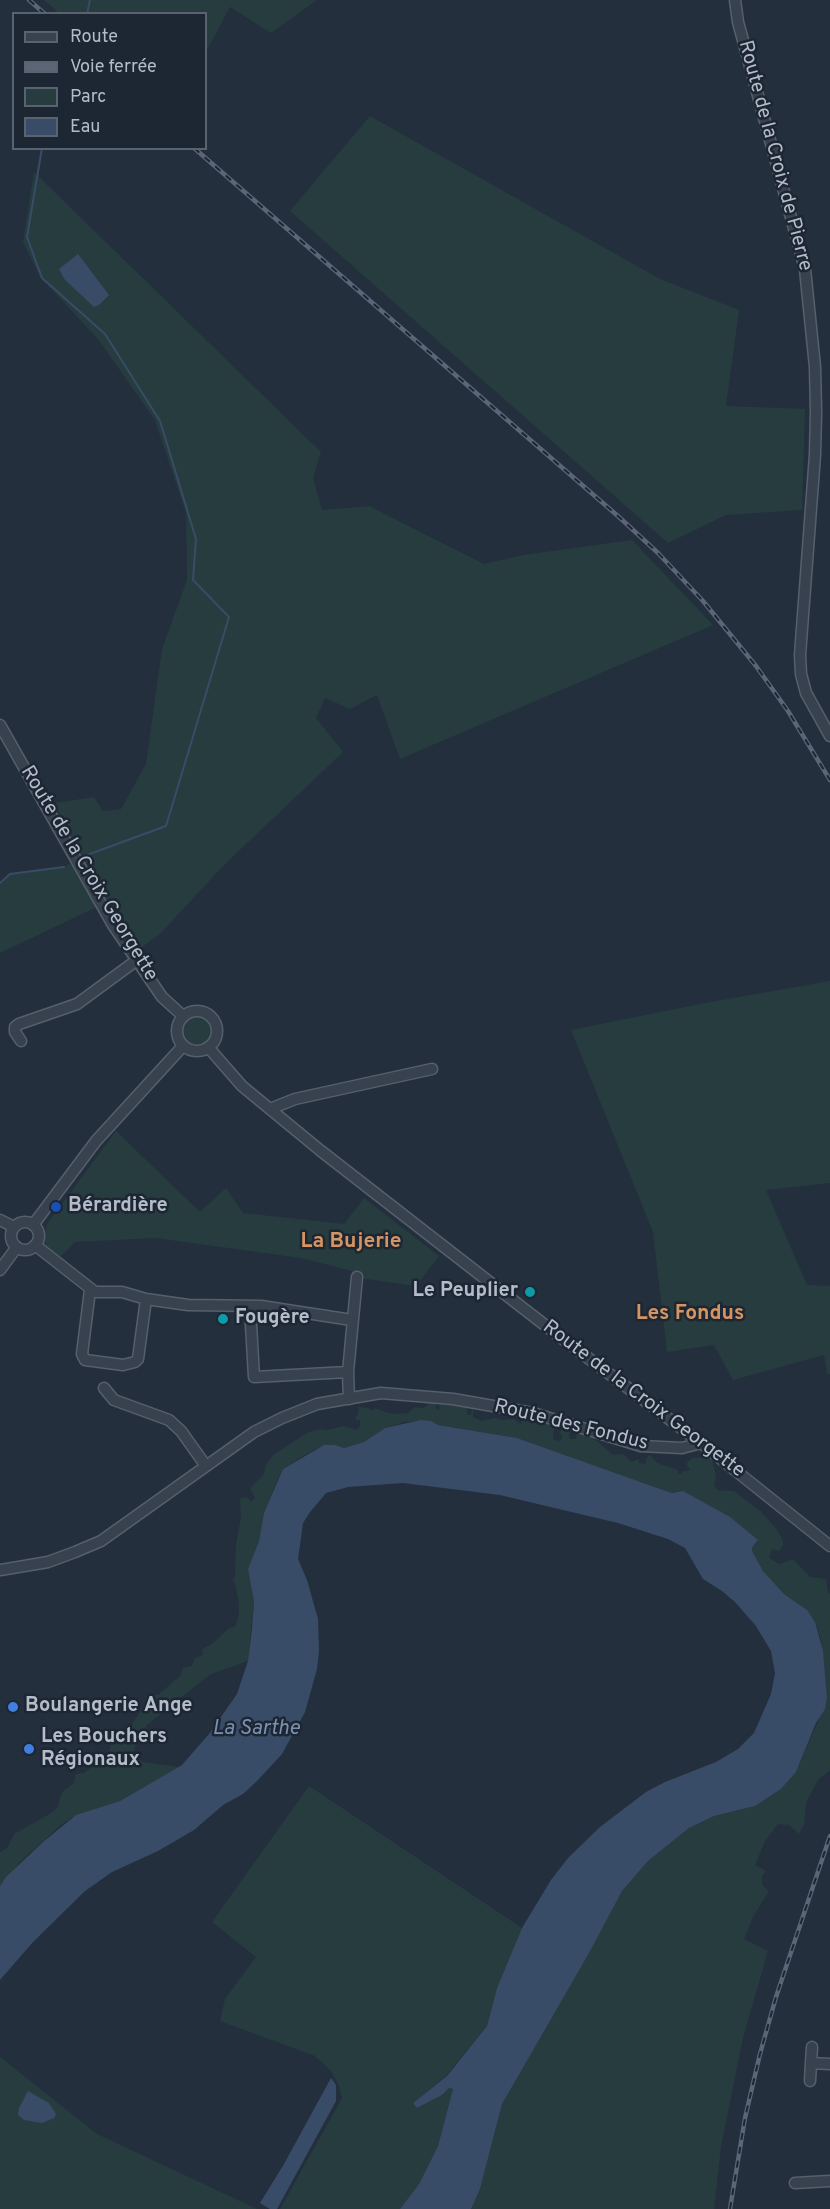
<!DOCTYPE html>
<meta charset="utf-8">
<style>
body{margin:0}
#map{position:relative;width:830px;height:2209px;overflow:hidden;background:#242f3e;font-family:Overpass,sans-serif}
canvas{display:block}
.legend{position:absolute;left:12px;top:12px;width:195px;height:138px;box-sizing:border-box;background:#1d2633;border:2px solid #59626f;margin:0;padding:8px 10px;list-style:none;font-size:18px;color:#b4bcc9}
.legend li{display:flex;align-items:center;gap:12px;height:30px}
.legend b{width:30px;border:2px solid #59626f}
</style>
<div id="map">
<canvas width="830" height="2209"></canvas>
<ul class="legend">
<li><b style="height:8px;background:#38414e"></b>Route</li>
<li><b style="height:8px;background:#5a6575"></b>Voie ferrée</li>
<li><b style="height:16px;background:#263c3f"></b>Parc</li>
<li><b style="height:16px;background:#394c67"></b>Eau</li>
</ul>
</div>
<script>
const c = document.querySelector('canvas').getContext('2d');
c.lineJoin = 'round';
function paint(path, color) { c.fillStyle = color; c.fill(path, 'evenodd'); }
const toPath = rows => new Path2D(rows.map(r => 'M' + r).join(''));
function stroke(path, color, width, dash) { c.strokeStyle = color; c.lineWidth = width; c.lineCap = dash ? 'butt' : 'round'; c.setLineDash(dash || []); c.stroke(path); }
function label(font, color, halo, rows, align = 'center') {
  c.font = font + ' Overpass,sans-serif'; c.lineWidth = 5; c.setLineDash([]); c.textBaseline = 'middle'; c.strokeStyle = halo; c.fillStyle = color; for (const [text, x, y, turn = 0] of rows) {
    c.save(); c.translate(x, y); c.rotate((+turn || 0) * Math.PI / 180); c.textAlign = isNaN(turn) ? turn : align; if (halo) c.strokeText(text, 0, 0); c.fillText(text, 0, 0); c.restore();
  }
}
paint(toPath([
 [44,0,317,0,271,33,230,7,206,52,206,14,59,13],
 [370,116,660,279,739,310,726,406,805,409,802,510,726,515,668,543,290,211],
 [34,172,321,452,313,478,322,510,369,506,484,564,523,555,632,540,713,625,400,759,377,695,350,709,325,698,316,718,343,752,223,866,161,933,133,954,101,905,0,953,0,883,10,874,64,867,75,861,70,839,55,803,94,797,103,811,121,809,146,764,162,649,187,580,186,513,155,420,98,339,40,277,23,242],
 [830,981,830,1183,766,1190,807,1285,830,1286,830,1374,827,1374,824,1355,733,1380,714,1345,667,1352,653,1232,571,1030,710,1002],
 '182 1031a15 15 0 1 1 30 0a15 15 0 1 1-30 0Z',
 [116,1131,200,1212,226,1188,243,1213,344,1224,364,1198,439,1256,416,1286,352,1277,352,1271,301,1258,156,1238,75,1242,60,1257,46,1245,44,1239,47,1224],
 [433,1401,436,1403,436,1409,439,1410,440,1403,447,1403,467,1408,467,1415,471,1415,473,1406,473,1417,482,1421,495,1418,501,1420,514,1419,521,1424,522,1418,529,1418,541,1425,547,1422,555,1424,553,1437,554,1440,561,1441,562,1435,559,1434,563,1427,570,1429,569,1439,576,1439,577,1434,582,1433,597,1441,613,1455,623,1454,631,1462,639,1459,639,1463,645,1464,648,1455,651,1456,657,1463,678,1470,678,1474,681,1474,682,1472,690,1470,686,1464,692,1458,711,1456,716,1476,714,1485,718,1490,734,1491,761,1512,776,1528,783,1540,783,1545,779,1551,772,1549,769,1558,780,1564,793,1559,810,1577,826,1579,828,1592,830,1594,830,1770,818,1780,806,1803,804,1825,799,1834,789,1825,778,1824,765,1841,755,1865,766,1871,762,1876,762,1885,769,1891,753,1917,744,1939,768,1951,743,2038,721,2147,714,2209,471,2209,480,2189,502,2104,622,1891,648,1861,689,1828,714,1816,755,1806,781,1789,796,1772,827,1701,821,1640,817,1626,804,1608,784,1594,763,1571,752,1551,752,1548,758,1542,711,1508,683,1491,672,1493,663,1490,517,1438,438,1425,424,1420,404,1422,385,1428,364,1442,344,1448,319,1447,298,1459,283,1469,278,1479,264,1513,259,1541,248,1569,254,1602,248,1661,211,1674,189,1691,147,1725,135,1747,133,1756,143,1762,179,1767,120,1801,76,1815,62,1824,22,1860,0,1886,0,1852,8,1847,14,1834,53,1812,58,1807,60,1797,64,1790,73,1784,76,1774,84,1773,101,1761,109,1754,111,1743,117,1738,123,1738,130,1730,133,1722,142,1710,147,1695,158,1695,180,1676,183,1668,192,1666,195,1658,203,1655,202,1650,206,1647,213,1643,229,1628,235,1627,239,1615,239,1604,235,1583,232,1581,235,1577,236,1545,241,1517,240,1498,247,1497,251,1502,255,1498,250,1488,264,1474,266,1465,273,1455,307,1433,320,1429,327,1430,344,1426,356,1430,360,1426,360,1420,355,1420,359,1411,358,1407,369,1408,370,1410,375,1410,375,1408,388,1413,397,1414,408,1413,415,1407,423,1408],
 [309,1786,522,1928,497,1988,487,2026,446,2076,413,2103,417,2108,442,2095,449,2088,453,2089,438,2146,419,2184,400,2209,280,2209,342,2098,339,2086,331,2071,315,2056,220,2021,225,1999,256,1957,212,1922],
 [0,2057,97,2134,257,2209,0,2209]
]), '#263c3f');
paint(toPath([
 [78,254,109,295,99,305,94,307,65,280,59,269],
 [421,1420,431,1421,438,1425,517,1438,663,1490,672,1493,683,1491,730,1517,758,1540,752,1548,752,1551,763,1571,784,1594,807,1610,815,1622,823,1651,827,1699,825,1709,816,1723,796,1772,781,1789,755,1806,714,1816,689,1828,648,1861,622,1891,589,1953,502,2104,480,2189,471,2209,400,2209,419,2184,438,2146,453,2089,449,2088,442,2095,417,2108,413,2103,447,2076,487,2026,497,1988,522,1928,551,1880,568,1858,600,1827,646,1792,665,1782,716,1762,738,1749,754,1733,771,1694,775,1673,771,1651,756,1626,735,1602,722,1591,703,1579,685,1548,668,1539,618,1523,500,1495,403,1483,348,1487,326,1493,310,1512,303,1523,298,1559,307,1580,318,1619,319,1651,317,1669,305,1712,282,1754,257,1781,243,1794,223,1805,194,1830,158,1851,112,1872,85,1891,33,1942,0,1980,0,1886,6,1877,43,1842,76,1815,120,1801,182,1765,209,1734,237,1694,248,1661,252,1629,254,1602,248,1569,259,1541,264,1513,283,1469,324,1445,335,1445,344,1448,364,1442,385,1428],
 [331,2078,336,2085,336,2101,277,2209,270,2209,260,2203,284,2164],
 [28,2091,49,2103,56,2114,54,2118,42,2123,24,2120,18,2115,19,2108]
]), '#394c67');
stroke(toPath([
 [87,14,90,0],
 [42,148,27,237,42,278,105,334,160,421,196,539,193,580,229,617,166,826,87,855],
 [0,883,10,874,64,867]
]), '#394c67', 2);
const minor = toPath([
 [735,0,738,22,805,269,815,367,816,412,815,455,800,655,801,674,806,693,830,736],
 [0,725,113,925,162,997,183,1016],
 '177 1031a20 20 0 1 1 40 0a20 20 0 1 1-40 0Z',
 [21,1041,15,1032,15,1027,19,1024,77,1004,137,960],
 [208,1047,242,1086,321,1151,555,1333,701,1443,830,1546],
 [270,1109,295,1099,432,1069],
 [0,1220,14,1227],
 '11 1236a14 14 0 1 1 28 0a14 14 0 1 1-28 0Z',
 [33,1225,96,1141,183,1046],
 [35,1245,95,1292,122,1292,146,1299,188,1305,261,1306,352,1320],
 [0,1270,17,1247],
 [90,1290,82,1354,85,1360,123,1365,135,1362,138,1359,146,1299],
 [250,1307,254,1377,348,1372],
 [104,1388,114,1400,169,1420,181,1431,206,1466],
 [349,1399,348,1372,357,1277],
 [0,1570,48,1562,75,1552,101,1541,254,1432,282,1418,317,1404,381,1393,453,1399,533,1413,641,1446,682,1448,701,1443],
 [811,2063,812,2047],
 [810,2081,811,2063,830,2064],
 [795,2183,830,2181]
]);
stroke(minor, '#565f6c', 13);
stroke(minor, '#38414e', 10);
const rail = toPath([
 [29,0,45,14],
 [194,148,619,517,658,553,703,601,756,666,788,711,830,780],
 [730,2209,745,2118,760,2054,776,1997,830,1836]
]);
stroke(rail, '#5a6575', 4.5);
stroke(rail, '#1d2633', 2, [7]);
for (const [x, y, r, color] of [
 [56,1207,6,"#1a4fb4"],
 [530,1292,6,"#0f9aa8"],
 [223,1319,6,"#0f9aa8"],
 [13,1707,6,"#3f7fe0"],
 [29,1749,6,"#3f7fe0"]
]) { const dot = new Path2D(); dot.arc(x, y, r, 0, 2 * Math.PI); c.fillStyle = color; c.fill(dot); stroke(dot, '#1d2633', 2); }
label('20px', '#b4bcc9', '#1d2633', [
 ["Route de la Croix de Pierre",774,156,75],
 ["Route de la Croix Georgette",88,874,59],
 ["Route de la Croix Georgette",643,1400,37],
 ["Route des Fondus",571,1426,14]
]);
label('bold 20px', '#b4bcc9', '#1d2633', [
 ["Bérardière",68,1207],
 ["Le Peuplier",518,1292,"right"],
 ["Fougère",235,1319],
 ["Boulangerie Ange",25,1707],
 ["Les Bouchers",41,1738],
 ["Régionaux",41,1761]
], 'left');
label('bold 21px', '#d59563', '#1d2633', [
 ["La Bujerie",351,1243],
 ["Les Fondus",690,1315]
]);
label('italic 21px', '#7c92b1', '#1d2633', [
 ["La Sarthe",256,1730]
]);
</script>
